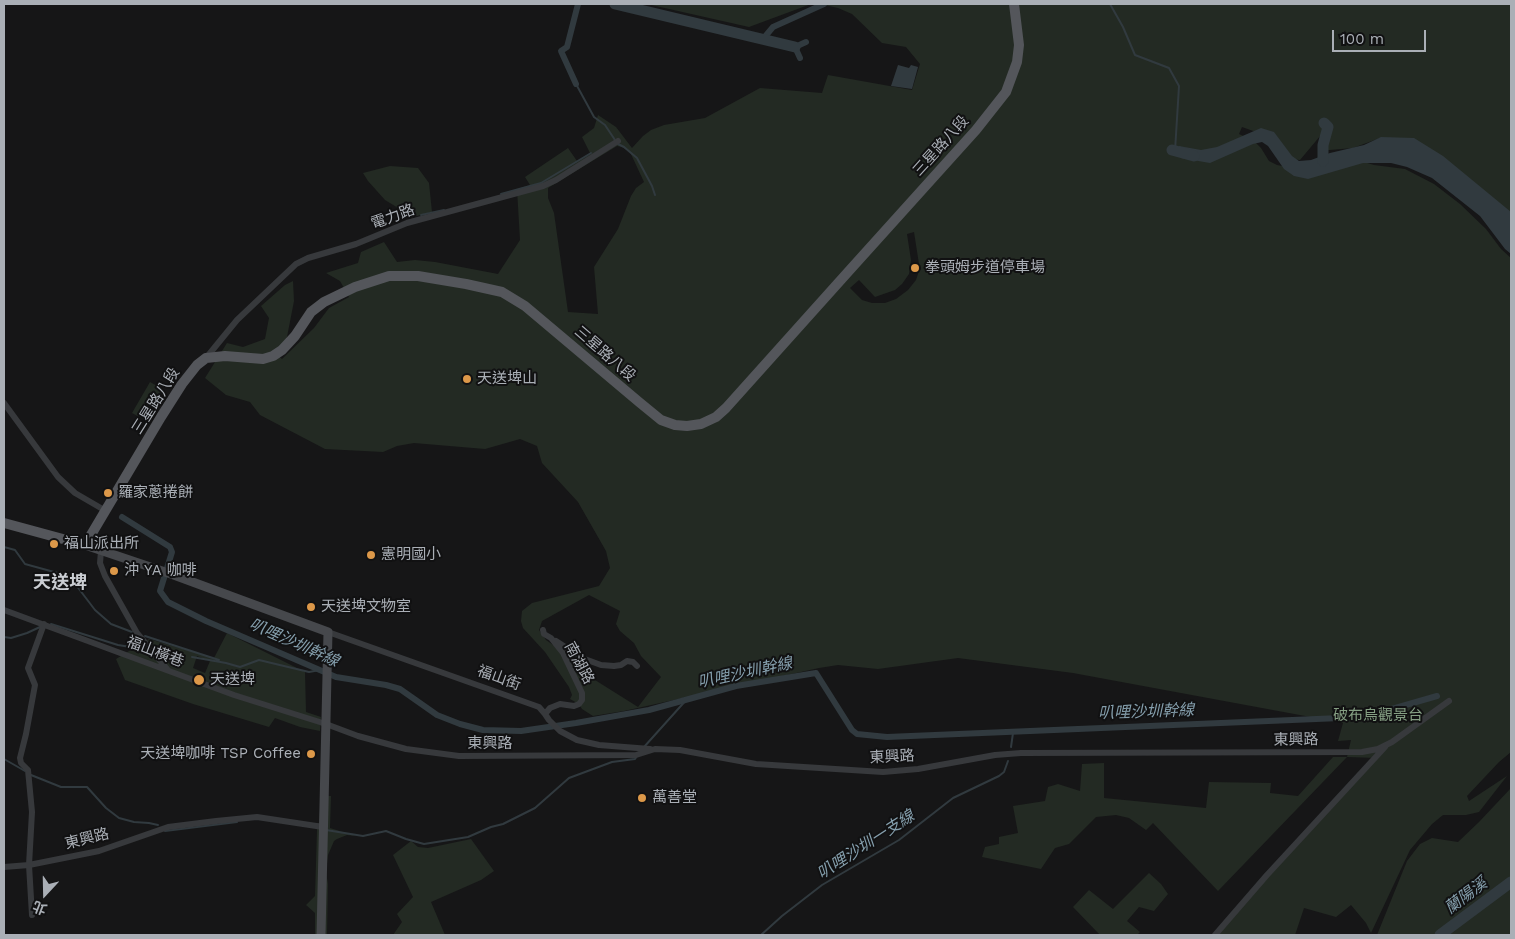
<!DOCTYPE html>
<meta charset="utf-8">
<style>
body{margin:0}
#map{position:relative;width:1515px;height:939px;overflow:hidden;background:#161617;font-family:"Work Sans","Noto Sans TC",sans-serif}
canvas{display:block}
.frame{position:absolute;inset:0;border:5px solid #aaafb6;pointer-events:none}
.north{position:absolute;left:20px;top:869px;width:50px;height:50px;-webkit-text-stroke:4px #111112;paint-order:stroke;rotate:201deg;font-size:14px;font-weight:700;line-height:20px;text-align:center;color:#aaafb6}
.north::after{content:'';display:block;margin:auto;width:18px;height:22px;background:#aaafb6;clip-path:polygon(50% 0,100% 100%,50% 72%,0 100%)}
.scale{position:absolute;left:1332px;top:30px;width:94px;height:22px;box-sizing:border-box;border:2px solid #aaafb6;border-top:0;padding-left:6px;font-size:15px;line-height:18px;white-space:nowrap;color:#aaafb6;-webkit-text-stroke:4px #111112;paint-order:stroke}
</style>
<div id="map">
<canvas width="1515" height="939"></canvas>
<div class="frame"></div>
<div class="north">北</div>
<div class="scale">100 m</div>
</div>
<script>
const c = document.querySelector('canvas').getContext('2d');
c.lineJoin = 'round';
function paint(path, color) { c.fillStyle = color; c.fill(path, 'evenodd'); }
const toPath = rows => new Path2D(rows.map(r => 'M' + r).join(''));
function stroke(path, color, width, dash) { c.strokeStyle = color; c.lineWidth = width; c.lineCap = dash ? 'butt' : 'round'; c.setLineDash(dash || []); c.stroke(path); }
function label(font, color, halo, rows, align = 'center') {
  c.font = font + ' "Work Sans","Noto Sans TC",sans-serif'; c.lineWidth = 4; c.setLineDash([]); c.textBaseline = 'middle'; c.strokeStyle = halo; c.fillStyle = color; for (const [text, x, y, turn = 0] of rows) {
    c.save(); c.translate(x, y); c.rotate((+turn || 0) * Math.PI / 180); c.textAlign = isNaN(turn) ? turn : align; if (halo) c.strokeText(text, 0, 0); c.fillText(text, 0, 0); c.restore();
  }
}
paint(toPath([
 [647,4,811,4,749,27],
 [820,4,1511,4,1511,218,1380,138,1353,148,1318,151,1326,129,1300,160,1291,159,1256,132,1242,127,1239,134,1254,141,1261,148,1269,161,1277,165,1297,169,1357,160,1374,165,1405,169,1434,184,1460,204,1486,229,1501,249,1511,258,1511,752,1499,762,1467,796,1469,801,1507,776,1479,812,1466,815,1443,815,1432,824,1410,850,1371,933,1366,923,1351,905,1336,917,1304,908,1295,935,1212,935,1377,758,1347,757,1218,891,1153,823,1146,830,1129,818,1116,815,1096,817,1069,844,1055,848,1041,869,982,857,985,847,999,844,999,837,1018,833,1013,806,1045,801,1048,787,1058,784,1080,791,1082,764,1104,763,1104,798,1206,808,1209,782,1271,783,1270,793,1298,796,1333,757,1347,757,1351,740,1338,741,1343,723,1073,673,958,658,878,669,838,665,819,668,624,711,593,716,582,709,579,704,570,699,572,695,569,687,545,652,523,628,521,621,522,611,532,603,599,586,610,568,606,551,578,502,542,463,537,446,520,439,485,449,414,443,397,446,383,452,325,449,260,415,250,402,226,395,205,378,227,343,243,347,265,339,269,318,261,306,285,285,293,281,294,301,287,337,276,354,282,359,314,328,329,308,349,297,340,281,326,273,358,263,361,252,384,242,397,262,415,260,435,262,498,274,520,240,517,189,530,185,525,177,568,148,577,161,590,153,582,137,594,128,598,115,616,127,632,148,643,136,651,130,664,125,705,118,760,88,822,93,828,75,912,90,920,64,906,47,882,43,852,14,838,8],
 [617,146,622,147,630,152,644,182,636,188,631,196,618,229,594,267,598,314,568,312,554,213,548,198,548,188],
 [914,232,919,264,919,271,916,280,908,290,896,299,885,303,872,303,862,300,850,288,859,280,875,297,895,290,902,284,909,274,911,260,907,234],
 [589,595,620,611,616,624,620,631,634,643,641,656,661,677,638,707,595,680,576,661,546,640,539,630,542,621],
 [390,166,418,168,429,183,432,212,409,218,395,206,385,200,368,181,363,173],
 [150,382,164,390,147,421,132,413],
 [227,633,305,672,306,712,321,717,320,731,300,727,275,718,269,727,193,704,125,680,116,659,149,639,214,658],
 [197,656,210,661,205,673,193,668],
 [1511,788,1511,935,1377,935,1407,861,1420,844,1432,838,1458,842,1479,822],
 [321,796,331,796,330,828,356,836,347,835,337,839,334,841,328,855,326,872,328,884,327,935,315,935,315,913,306,905,315,896,317,830,317,823,319,823],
 [471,839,494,871,481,880,431,902,445,935,393,935,402,922,397,914,413,897,393,855,411,841,418,847,428,848],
 [1149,873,1161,884,1168,894,1154,911,1139,907,1127,921,1140,932,1137,935,1100,935,1073,907,1089,890,1113,909]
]), '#232a23');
paint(toPath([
 [898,65,909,68,911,65,918,67,912,89,891,86],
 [1261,128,1274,132,1292,156,1299,161,1311,160,1330,153,1364,145,1381,137,1414,138,1443,156,1511,212,1511,254,1505,249,1480,216,1432,178,1407,167,1391,163,1363,163,1308,179,1294,176,1284,169,1268,146,1262,142,1253,144,1210,163,1181,158,1179,146,1201,150,1217,147]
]), '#313a3f');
stroke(toPath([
 [1110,4,1123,27,1135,55,1169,68,1179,86,1175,151],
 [576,84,594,117,605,125,615,140],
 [618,144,624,147,637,158,652,186,655,195],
 [501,194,541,183,591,153],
 [421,215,444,210],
 [4,547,15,550,25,564,65,575,76,585,95,610,111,624,132,632],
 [51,624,118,645,143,649],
 [145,636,219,660],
 [4,637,11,638,27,633,40,627],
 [192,657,226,663,240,667,259,660,309,672,320,670],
 [644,747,688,698],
 [1011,747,1013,733],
 [4,759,25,771],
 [31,775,61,787,87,787,106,808,119,818,134,822,149,823,158,825],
 [326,830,363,836,386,831,406,839,424,844,468,837,491,827,503,824,535,808,569,778,612,762,635,759,637,756],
 [165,831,237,822],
 [761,935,782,916,822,885,899,840,953,798,999,776,1004,772,1008,761]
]), '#313a3f', 2);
stroke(toPath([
 [763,39,773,27,824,4],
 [795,47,800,58],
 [795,47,806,42],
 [576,84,561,51,567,47,578,4],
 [122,517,170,547,172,552,160,591,168,602,206,621,336,677,386,685,400,689,437,715,460,724,483,730,521,731,576,723,649,710,736,686,816,673,852,730,857,734,887,737,1364,717,1437,696]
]), '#313a3f', 6);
stroke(toPath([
 [615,4,795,47],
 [1172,150,1194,156],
 [1323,161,1323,145,1328,127,1324,123],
 [1440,935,1511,882]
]), '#313a3f', 11);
stroke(toPath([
 [206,358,237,320,296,264,308,258,356,244,407,223,543,186,556,180,618,141],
 [4,403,58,477,75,493,106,511],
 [101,551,100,563,105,576,137,633,167,669],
 [4,610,234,695,326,724,358,736,406,749,459,756,636,755,655,749,680,750,756,764,883,772,918,769,995,755,1021,753,1362,752,1378,749,1392,742,1449,701],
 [543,630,544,634,551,638,563,653,582,693,582,700,579,704,574,706,560,704,550,708,545,714],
 [328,632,539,707,545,714,549,720,560,731,577,740,599,745,650,749],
 [556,641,582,658,601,665,614,666,621,665,627,661,633,662,637,666],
 [4,867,29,865,99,851,168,827,216,821,257,817,323,827],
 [32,915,29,865,32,812,28,770,21,763,20,758,26,734,35,685,28,668,44,624],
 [1215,935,1267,875,1385,747]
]), '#37393c', 6);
stroke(toPath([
 [85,545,171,574,328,632,321,935]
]), '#46484c', 9);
stroke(toPath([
 [4,523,85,545,161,417,182,384,197,365,206,358,225,356,263,359,273,356,282,350,295,336,311,312,324,302,355,287,389,276,418,276,466,284,502,292,525,306,639,402,661,420,675,425,687,426,701,424,716,417,726,408,848,272,976,130,1006,92,1017,62,1019,45,1014,4]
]), '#54565b', 10);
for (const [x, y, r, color] of [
 [915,268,5,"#dc9849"],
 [467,379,5,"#dc9849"],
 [108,493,5,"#dc9849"],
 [54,544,5,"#dc9849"],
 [371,555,5,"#dc9849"],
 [114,571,5,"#dc9849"],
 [311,607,5,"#dc9849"],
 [199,680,6,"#dc9849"],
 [311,754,5,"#dc9849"],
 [642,798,5,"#dc9849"]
]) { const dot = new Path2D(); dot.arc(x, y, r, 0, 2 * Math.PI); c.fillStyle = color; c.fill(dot); stroke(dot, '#111112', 2); }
label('15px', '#aaafb6', '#111112', [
 ["三星路八段",941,146,-48],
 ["電力路",393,217,-20],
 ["三星路八段",605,354,41],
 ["三星路八段",156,401,-58],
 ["福山橫巷",155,652,21],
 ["南湖路",579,663,62],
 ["福山街",499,678,20],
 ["東興路",1296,740,-1],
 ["東興路",490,744],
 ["東興路",892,757,-3],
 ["東興路",87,839,-14]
]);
label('15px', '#aaafb6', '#111112', [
 ["拳頭姆步道停車場",925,268],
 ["天送埤山",477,379],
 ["羅家蔥捲餅",118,493],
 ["福山派出所",64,544],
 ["憲明國小",381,555],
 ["沖 YA 咖啡",124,571],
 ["天送埤文物室",321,607],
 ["天送埤",210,680],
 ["天送埤咖啡 TSP Coffee",301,754,"right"],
 ["萬善堂",652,798]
], 'left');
label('15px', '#859f83', '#111112', [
 ["破布烏觀景台",1378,716]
]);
label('italic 16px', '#859fad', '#111112', [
 ["叭哩沙圳幹線",294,643,24],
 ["叭哩沙圳幹線",745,673,-12],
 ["叭哩沙圳幹線",1146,712,-2],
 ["叭哩沙圳一支線",866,845,-33],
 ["蘭陽溪",1466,896,-37]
]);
label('bold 18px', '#cacdd2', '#111112', [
 ["天送埤",60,583]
]);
</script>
